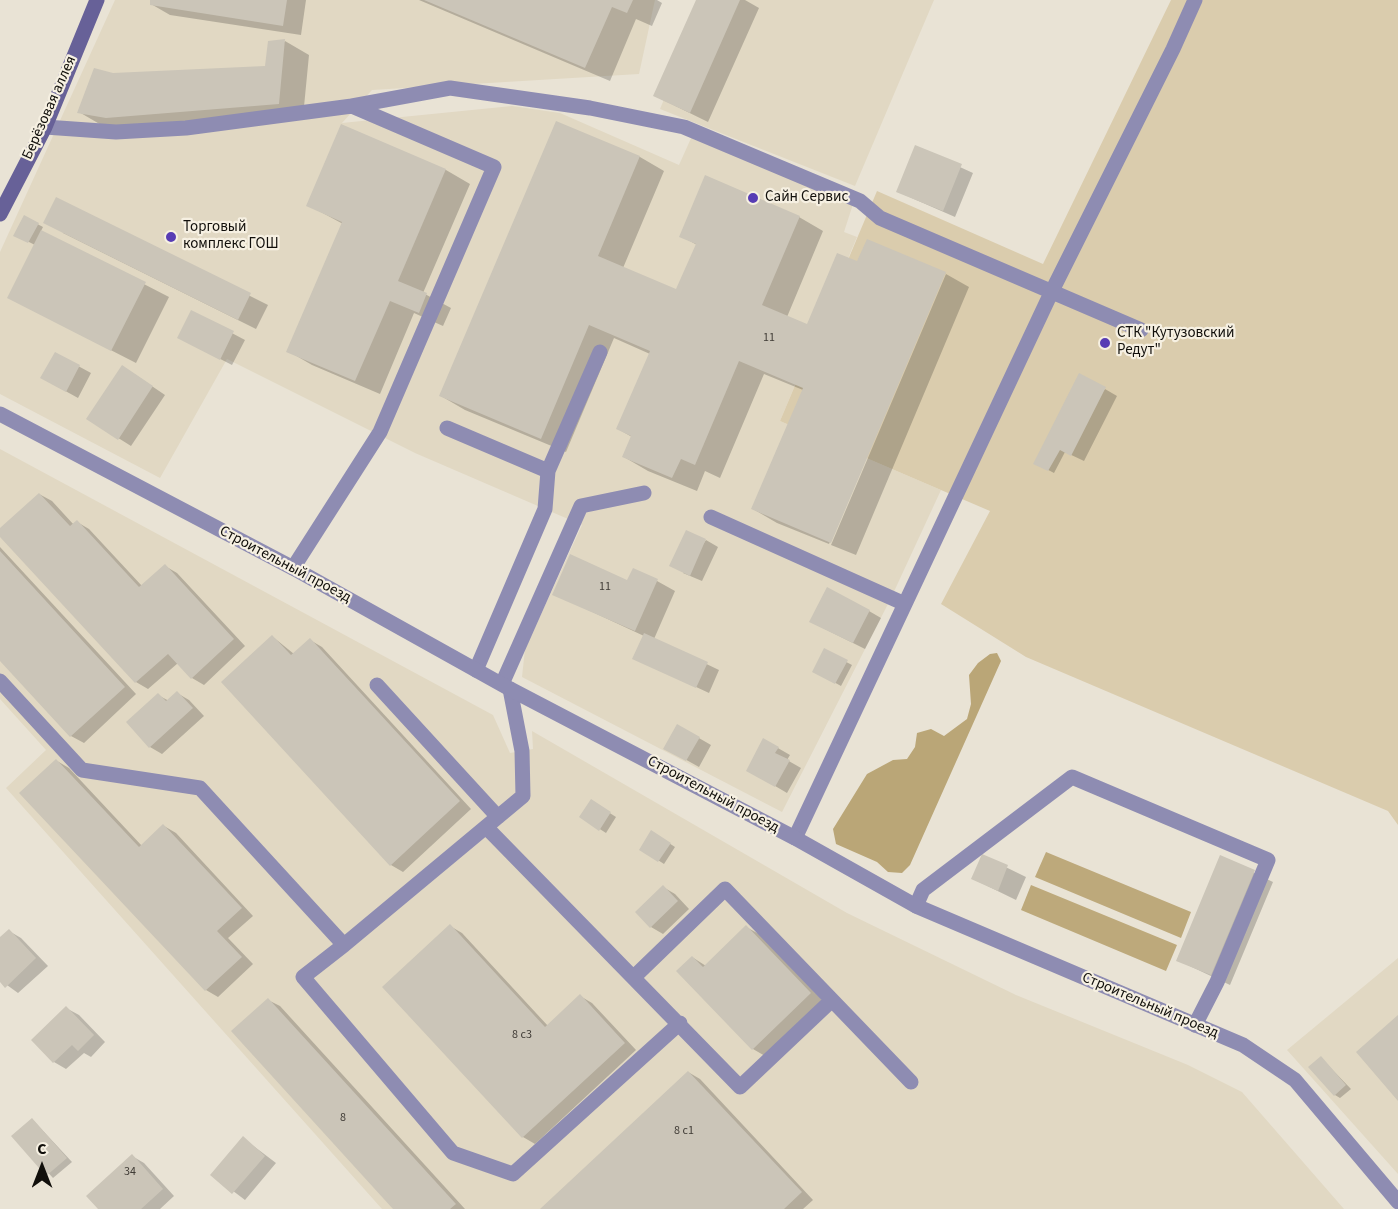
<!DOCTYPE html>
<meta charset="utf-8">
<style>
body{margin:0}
#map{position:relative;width:1398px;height:1209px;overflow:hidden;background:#e9e3d5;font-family:"Source Sans 3",sans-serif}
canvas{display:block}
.north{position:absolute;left:12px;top:1137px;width:60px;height:60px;-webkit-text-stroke:4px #f6f0e2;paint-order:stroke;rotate:0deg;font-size:16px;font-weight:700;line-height:24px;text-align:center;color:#110f0b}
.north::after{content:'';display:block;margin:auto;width:21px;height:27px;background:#110f0b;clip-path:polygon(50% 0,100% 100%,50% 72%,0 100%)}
</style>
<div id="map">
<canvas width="1398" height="1209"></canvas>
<div class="north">С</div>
</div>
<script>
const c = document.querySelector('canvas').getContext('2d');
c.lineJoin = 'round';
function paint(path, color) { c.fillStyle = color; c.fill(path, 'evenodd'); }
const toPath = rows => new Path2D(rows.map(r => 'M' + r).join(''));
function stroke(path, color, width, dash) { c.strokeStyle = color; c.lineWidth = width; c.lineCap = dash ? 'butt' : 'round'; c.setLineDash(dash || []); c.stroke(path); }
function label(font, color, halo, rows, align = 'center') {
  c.font = font + ' "Source Sans 3",sans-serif'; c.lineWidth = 4.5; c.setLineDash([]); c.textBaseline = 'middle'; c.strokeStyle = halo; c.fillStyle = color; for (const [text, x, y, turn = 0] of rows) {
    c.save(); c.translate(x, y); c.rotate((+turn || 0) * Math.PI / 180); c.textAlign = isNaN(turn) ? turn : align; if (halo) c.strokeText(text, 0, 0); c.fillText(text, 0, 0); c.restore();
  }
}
paint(toPath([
 [115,0,655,0,639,74,372,90,342,123,512,106,560,113,679,165,692,136,853,204,844,232,857,237,780,421,941,490,891,598,782,812,522,677,525,649,582,525,415,453,227,359,160,478,0,394,0,252],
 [705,0,934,0,855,186,660,109],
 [0,449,493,715,510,753,533,749,532,731,847,913,1016,995,1188,1065,1242,1092,1344,1209,382,1209,6,788,46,750,0,699],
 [1398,958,1398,1174,1287,1050]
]), '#e1d8c3');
paint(toPath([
 [1171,0,1398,0,1398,825,1388,811,1026,657,941,604,990,511,780,421,877,191,1043,264]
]), '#daccad');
paint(toPath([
 [997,653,1001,661,910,865,902,873,888,872,877,862,836,844,833,829,867,774,893,760,907,759,915,747,917,733,931,729,944,736,967,719,971,704,969,675,978,663,990,654]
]), '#baa677');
paint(toPath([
 [1046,852,1191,912,1181,938,1035,877],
 [1031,885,1177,945,1166,971,1021,910]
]), '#bda97b');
paint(toPath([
 [152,0,306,0,301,35,170,15,151,4],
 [419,0,657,0,662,3,652,26,636,19,610,81],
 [698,0,745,0,759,8,708,122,655,96],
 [285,41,309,55,303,117,103,126,79,112,113,75,266,67],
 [557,123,640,157,664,171,623,268,677,291,697,245,681,236,799,217,823,231,787,317,808,326,858,263,868,241,946,274,943,274,829,544,777,523,753,509,803,390,764,374,720,478,705,471,697,491,648,471,624,457,632,437,618,429,650,354,614,338,566,452,465,410,441,396],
 [342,126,446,170,470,184,423,293,451,308,443,326,414,313,380,394,312,365,288,351,343,224,308,205],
 [916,147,973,173,955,217,898,192],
 [57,199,268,305,256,329,63,233],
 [24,217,43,227,41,231,169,297,136,363,9,298,35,245,15,235],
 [946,274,969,287,856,555,831,545],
 [192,312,245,340,232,365,191,344],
 [56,354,91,373,78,398,42,378],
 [134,374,165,395,131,446,88,419],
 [1105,389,1117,396,1084,461,1065,452,1054,473,1035,463],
 [39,494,52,501,74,525,77,522,89,529,142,586,165,566,177,573,245,646,204,685,192,678,178,663,148,689,136,682,0,535,0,530],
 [706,540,718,547,702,581,683,573],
 [0,547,136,694,84,743,71,736,0,659],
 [657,581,675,591,654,639,719,670,709,693,634,658,644,636,554,594,628,582],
 [869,611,881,618,865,649,823,628],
 [273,637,294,654,310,640,322,647,471,809,403,872,391,865],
 [825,651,852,665,841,686,814,671],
 [177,693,189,700,204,716,162,754,150,747,128,722,158,695,169,701],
 [678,726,711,745,699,767,665,748],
 [764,740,790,755,787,760,801,768,787,793,748,770],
 [57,761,69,768,142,846,164,826,176,833,253,916,228,938,253,964,218,997,206,990],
 [591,801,616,817,606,833,581,817],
 [652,832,675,847,664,864,641,849],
 [983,856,1026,877,1016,900,973,879],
 [1221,857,1273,882,1230,985,1177,960],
 [663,887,675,894,689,909,663,934,651,927],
 [450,926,462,933,548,1026,580,996,592,1003,636,1050,535,1144,523,1137],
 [746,927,759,934,823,1001,765,1056,753,1049,692,957,706,966],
 [9,931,21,938,48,966,18,993,0,980,0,939],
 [268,1000,280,1006,465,1209,395,1209],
 [66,1008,79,1015,105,1042,91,1057,84,1053,66,1069,54,1062,33,1040],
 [1321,1058,1351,1089,1340,1098,1335,1095],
 [688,1072,700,1079,813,1200,803,1209,542,1209],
 [33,1120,72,1162,53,1178,14,1136],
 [243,1138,276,1163,245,1200,212,1175],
 [132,1156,144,1163,174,1196,160,1209,100,1209]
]), '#0003');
paint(toPath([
 [150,0,287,0,283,26,150,5],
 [424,0,633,0,627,13,612,7,585,68],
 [696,0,740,0,690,113,653,96],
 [285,39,279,104,106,118,77,113,94,68,113,73,265,66,268,41],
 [556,121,640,156,598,256,676,289,696,244,679,237,705,175,800,216,762,305,807,324,837,253,857,261,867,239,946,272,831,543,751,509,803,388,739,361,695,465,681,459,672,478,622,457,631,436,616,429,650,351,589,325,541,439,439,396],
 [341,124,446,169,398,281,427,293,419,313,390,301,355,381,286,352,342,222,306,206],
 [915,145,962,164,943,211,896,192],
 [56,197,251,293,238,320,43,223],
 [24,215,39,223,28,243,13,236],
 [41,230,146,282,111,351,7,298],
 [191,310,234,331,220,360,177,338],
 [55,352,80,365,66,392,40,378],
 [122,365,153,386,118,440,86,419],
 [1079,373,1106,387,1071,456,1060,450,1048,471,1033,464],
 [39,493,70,526,77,520,139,587,165,564,234,639,191,679,168,654,135,683,0,537,0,528],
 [686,530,706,539,690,576,669,566],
 [0,551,125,687,70,737,0,661],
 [570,554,627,580,633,568,658,579,635,631,552,595],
 [827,587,870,610,853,643,809,622],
 [644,633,708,662,696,688,632,659],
 [272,635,291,655,310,638,460,801,390,866,221,682],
 [824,648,848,660,835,684,812,672],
 [177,691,193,708,149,748,126,722,158,693,166,701],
 [677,724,700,737,686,761,663,749],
 [763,738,779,747,775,753,790,760,775,787,746,771],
 [56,759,139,847,163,824,242,908,217,931,242,957,205,991,19,793],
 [591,799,611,812,599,831,579,817],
 [651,830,671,843,658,862,639,850],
 [982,854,1008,865,998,891,971,879],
 [1220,855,1255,870,1211,975,1176,961],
 [663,885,678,901,650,928,635,912],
 [450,924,545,1027,580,994,625,1043,522,1138,382,987],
 [746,925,811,993,752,1050,676,971,692,956,703,967],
 [9,929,36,958,5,988,0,982,0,937],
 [268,998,456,1204,450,1209,393,1209,231,1031],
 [66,1006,94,1035,78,1051,72,1045,53,1063,31,1040],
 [1398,1015,1398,1101,1356,1052],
 [1321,1056,1346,1085,1334,1096,1308,1067],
 [688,1071,802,1192,784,1209,540,1209],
 [32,1118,67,1158,46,1176,11,1136],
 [243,1136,265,1156,232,1194,210,1175],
 [132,1154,163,1189,141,1209,98,1209,86,1196]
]), '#cbc5b8');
stroke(toPath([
 [352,106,450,88,590,108,684,127,860,201,880,218,1141,330],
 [45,127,116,132,186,128,352,106,494,167,380,432,293,568],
 [447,428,548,471],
 [711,517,905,604],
 [476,670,545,509,548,471,600,352],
 [0,681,82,770,200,788,344,945,523,796,522,751,510,689],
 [502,684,581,506,644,493],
 [377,685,498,817],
 [486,827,740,1087,832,1000],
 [795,838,1051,293,1173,49,1195,0],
 [916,906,923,890,1072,777,1268,860,1217,982,1195,1025],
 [344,945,303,977,453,1153,513,1174,680,1023],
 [634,977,725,889,911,1082]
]), '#8e8cb2', 15);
stroke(toPath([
 [0,414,293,568,510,689,795,838,916,906,1243,1045,1295,1080,1398,1202]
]), '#8e8cb2', 15);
stroke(toPath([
 [0,214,45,127,97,0]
]), '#676198', 15);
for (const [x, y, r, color] of [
 [753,198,6,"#573cb4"],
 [171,237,6,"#573cb4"],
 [1105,343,6,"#573cb4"]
]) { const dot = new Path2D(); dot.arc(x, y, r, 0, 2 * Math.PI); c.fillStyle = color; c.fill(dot); stroke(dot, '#f6f0e2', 2); }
label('12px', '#403c36', null, [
 ["11",769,338],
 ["11",605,587],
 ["8 с3",522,1035],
 ["8",343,1118],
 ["8 с1",684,1131],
 ["34",130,1172]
]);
label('15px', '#110f0b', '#f6f0e2', [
 ["Берёзовая аллея",50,108,-66],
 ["Строительный проезд",285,565,28],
 ["Строительный проезд",713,795,28],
 ["Строительный проезд",1150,1006,23]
]);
label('15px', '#110f0b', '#f6f0e2', [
 ["Сайн Сервис",765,198],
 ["Торговый",183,228],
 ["комплекс ГОШ",183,245],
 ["СТК \"Кутузовский",1117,334],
 ["Редут\"",1117,351]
], 'left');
</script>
